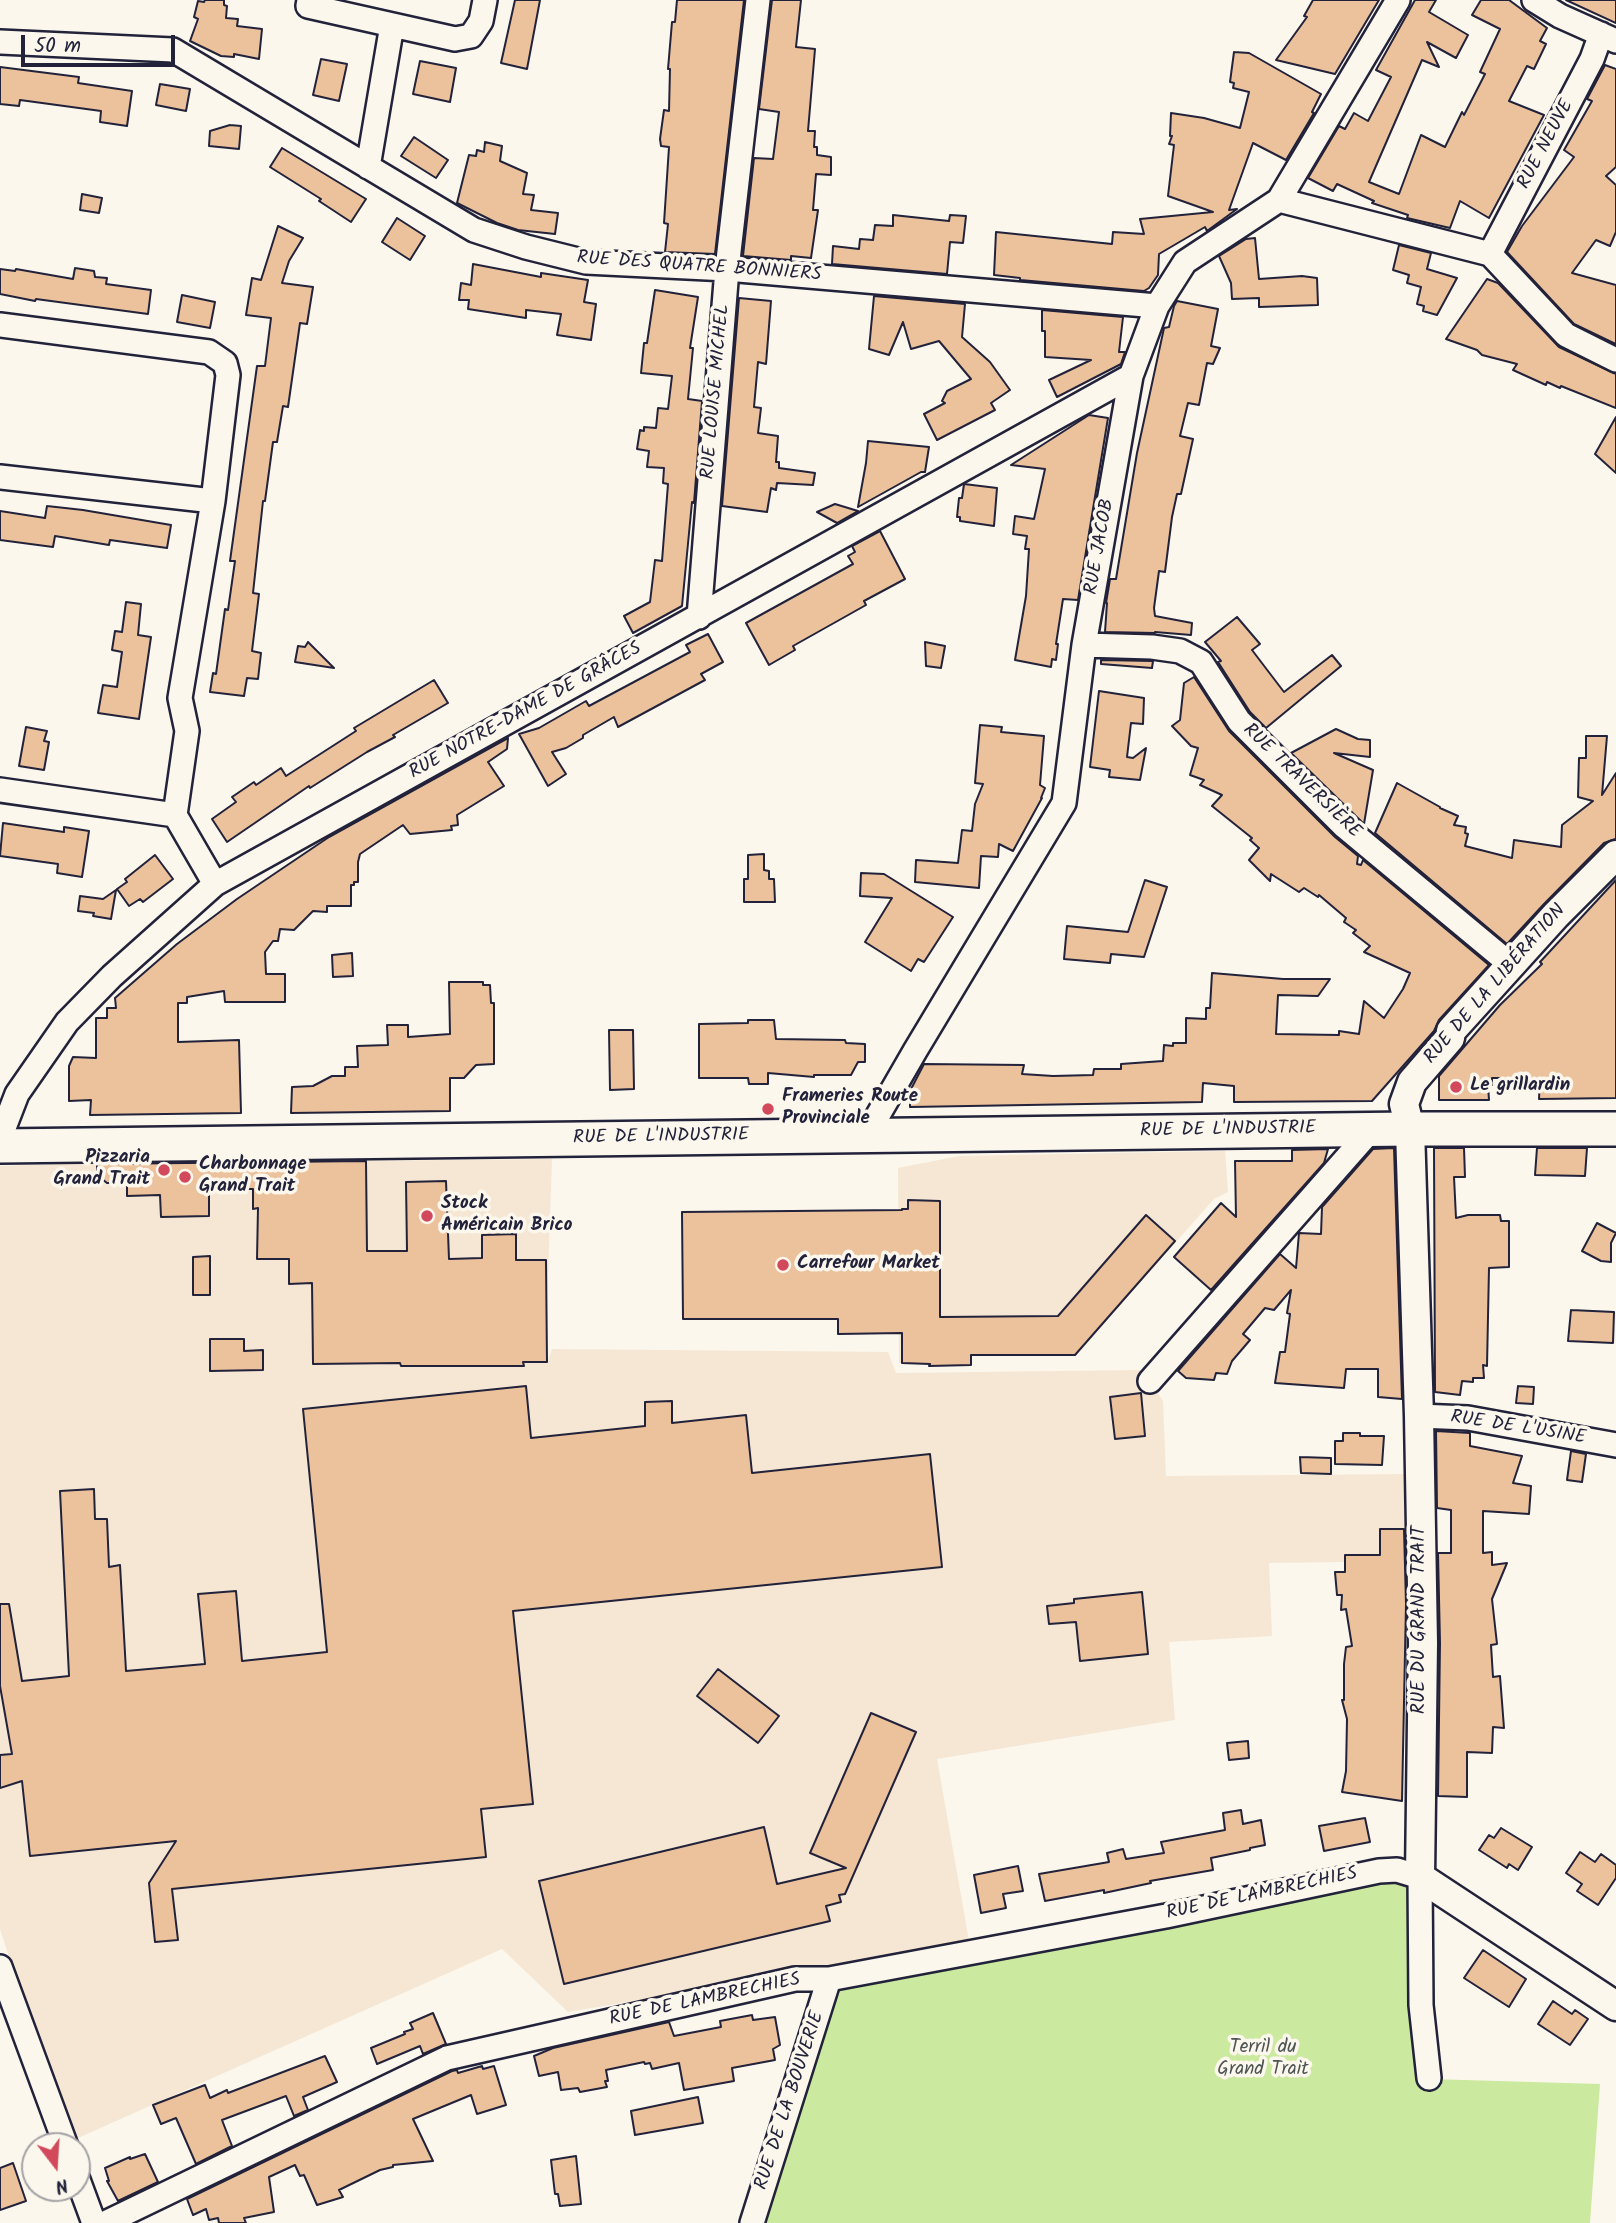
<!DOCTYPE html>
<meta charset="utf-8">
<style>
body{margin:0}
#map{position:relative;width:1616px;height:2223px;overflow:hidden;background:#fbf7ec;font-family:Kalam,sans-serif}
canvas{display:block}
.north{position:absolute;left:21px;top:2132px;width:70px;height:70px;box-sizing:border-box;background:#fbf7ec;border:2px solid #a4a2a5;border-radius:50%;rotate:163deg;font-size:19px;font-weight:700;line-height:28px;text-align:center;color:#22223b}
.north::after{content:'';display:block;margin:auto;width:24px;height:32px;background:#d1495b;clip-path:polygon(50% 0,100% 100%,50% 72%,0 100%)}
.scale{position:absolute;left:21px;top:35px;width:154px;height:32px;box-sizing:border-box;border:4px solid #22223b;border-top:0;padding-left:9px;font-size:21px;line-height:24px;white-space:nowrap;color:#22223b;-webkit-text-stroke:5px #fbf7ec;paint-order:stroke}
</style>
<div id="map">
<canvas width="1616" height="2223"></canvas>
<div class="north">N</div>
<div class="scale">50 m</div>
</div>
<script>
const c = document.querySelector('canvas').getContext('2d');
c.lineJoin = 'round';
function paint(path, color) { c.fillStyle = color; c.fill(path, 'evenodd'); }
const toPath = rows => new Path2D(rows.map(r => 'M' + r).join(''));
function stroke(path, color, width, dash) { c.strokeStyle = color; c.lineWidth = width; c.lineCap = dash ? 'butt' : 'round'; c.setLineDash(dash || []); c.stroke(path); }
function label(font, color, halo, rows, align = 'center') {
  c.font = font + ' Kalam,sans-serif'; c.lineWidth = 7; c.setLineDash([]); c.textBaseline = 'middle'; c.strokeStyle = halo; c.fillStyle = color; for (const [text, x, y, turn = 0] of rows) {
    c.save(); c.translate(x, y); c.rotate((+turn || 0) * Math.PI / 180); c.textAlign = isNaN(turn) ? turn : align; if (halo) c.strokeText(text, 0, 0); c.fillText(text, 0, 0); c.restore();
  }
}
paint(toPath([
 [1225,1151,1228,1192,1214,1199,1075,1356,972,1356,971,1364,899,1363,898,1168,959,1156],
 [210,1159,233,1162,552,1159,547,1306,547,1363,552,1349,888,1352,896,1373,1142,1370,1163,1401,1166,1476,1410,1474,1413,1561,1269,1563,1272,1636,1169,1642,1175,1720,937,1759,969,1941,830,1968,568,2012,502,1949,69,2142,0,1929,0,1166]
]), '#f6e7d4');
paint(toPath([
 [1379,1871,1420,1877,1430,2079,1600,2084,1590,2223,752,2223,829,1979]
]), '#cce9a0');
const building = toPath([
 [205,0,224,0,224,5,227,6,226,18,238,19,237,26,262,29,259,59,234,54,234,57,221,56,190,41,198,19,194,17,198,1,204,2,205,0],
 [515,0,540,0,527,69,501,63,515,0],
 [677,0,744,0,715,254,665,252,668,224,664,223,669,147,661,146,660,139,664,110,669,111,670,69,668,69,672,22,675,22,677,0],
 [772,0,801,0,796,47,815,49,808,131,815,131,814,147,817,147,817,155,831,157,831,175,816,174,813,210,818,210,811,258,791,256,791,260,743,256,754,158,773,159,779,112,759,109,772,0],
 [1313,0,1379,0,1335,74,1276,60,1307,17,1304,16,1313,0],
 [1415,0,1436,0,1429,12,1468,35,1456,58,1427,42,1439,67,1422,60,1369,182,1399,194,1421,135,1445,147,1462,112,1464,115,1485,74,1480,72,1500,29,1472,15,1481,0,1509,0,1547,28,1540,41,1546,44,1534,69,1527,66,1509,101,1544,115,1489,218,1460,201,1450,228,1407,218,1408,215,1372,203,1374,201,1337,184,1333,191,1308,178,1339,126,1345,129,1354,113,1368,121,1391,77,1376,70,1415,0],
 [1566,0,1616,0,1616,23,1566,0],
 [1234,52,1249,53,1321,94,1312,112,1314,113,1286,160,1253,143,1229,210,1237,209,1207,231,1205,227,1159,254,1158,275,1149,288,1144,291,1020,280,1020,278,994,275,996,232,1112,244,1113,232,1144,234,1140,219,1213,212,1168,196,1174,145,1169,144,1172,136,1170,136,1171,113,1204,118,1240,128,1249,92,1233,88,1234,83,1230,82,1234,52],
 [321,59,347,64,339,101,313,95,321,59],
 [420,61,456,68,450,102,413,94,420,61],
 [1605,65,1616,69,1616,167,1606,176,1616,185,1616,232,1610,246,1596,240,1572,273,1616,285,1616,344,1574,324,1507,252,1522,226,1574,157,1564,150,1592,101,1587,99,1605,65],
 [0,67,79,77,78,83,132,91,127,126,100,122,101,111,20,100,19,106,0,104,0,67],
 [160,84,190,89,186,111,156,105,160,84],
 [230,125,241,126,239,149,209,146,210,131,230,125],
 [414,137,448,160,436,178,401,156,414,137],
 [485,142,502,146,500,161,527,173,523,194,534,195,531,210,558,213,555,234,518,230,497,223,457,203,469,155,476,156,477,150,484,152,485,142],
 [282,148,366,199,351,222,319,201,321,199,270,167,282,148],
 [82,194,102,198,99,213,80,210,82,194],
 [893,215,949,221,950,215,966,216,963,243,950,242,947,274,832,264,833,246,859,249,860,239,873,240,875,225,893,226,893,215],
 [397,218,425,236,410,260,382,242,397,218],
 [278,226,303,238,289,261,282,283,313,287,307,324,300,323,288,407,283,406,277,442,273,442,265,501,263,501,253,593,259,594,252,651,261,653,258,679,247,678,244,696,210,692,213,673,216,674,225,609,228,610,235,561,230,561,257,366,265,366,271,318,246,315,252,278,261,280,278,226],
 [1255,238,1259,279,1302,276,1317,278,1318,305,1259,307,1259,298,1232,299,1231,283,1219,256,1246,239,1255,238],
 [1399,245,1431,253,1427,269,1457,278,1437,315,1423,311,1424,306,1417,304,1421,287,1407,283,1409,275,1393,270,1399,245],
 [473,264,541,277,541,273,588,280,584,302,596,304,591,340,557,335,561,314,526,310,526,318,468,309,469,300,459,300,461,283,471,285,473,264],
 [75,268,94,271,95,277,107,278,106,284,151,290,148,314,36,299,35,301,0,294,0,269,15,271,16,269,73,279,75,268],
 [1487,279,1498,283,1559,347,1616,374,1616,408,1561,386,1560,388,1547,382,1546,385,1513,370,1517,364,1482,355,1477,350,1446,339,1487,279],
 [655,290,698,297,690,348,693,348,688,399,702,401,694,503,692,502,682,606,633,633,624,616,650,602,655,560,662,561,668,484,663,483,664,468,647,467,649,451,637,449,640,430,644,431,644,427,656,428,658,408,668,409,672,376,641,373,644,343,647,343,655,290],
 [182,295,215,302,210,328,177,322,182,295],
 [874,296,965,304,962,337,990,362,1010,390,991,403,995,410,937,440,924,414,945,403,942,401,947,391,971,379,939,341,911,349,903,322,889,355,869,349,874,296],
 [739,298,771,301,766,364,758,362,754,407,761,408,758,433,778,436,776,462,779,462,779,468,815,473,813,485,777,483,776,490,771,488,767,512,722,506,739,298],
 [1177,301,1218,309,1211,346,1220,348,1213,364,1207,363,1199,405,1188,403,1180,436,1193,439,1181,494,1177,494,1172,517,1165,572,1159,571,1154,608,1155,616,1192,623,1191,635,1155,632,1155,633,1105,632,1107,603,1106,603,1110,579,1116,579,1137,453,1164,328,1169,327,1174,306,1177,301],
 [1042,310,1123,317,1119,352,1125,352,1121,364,1057,397,1049,380,1091,360,1045,357,1045,331,1042,331,1042,310],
 [1089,415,1108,418,1078,600,1063,599,1056,644,1058,644,1056,660,1052,659,1051,667,1015,660,1026,596,1029,549,1025,549,1027,536,1013,534,1015,516,1034,519,1045,469,1011,465,1089,415],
 [1616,417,1616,473,1595,454,1616,417],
 [868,441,929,447,925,472,921,472,858,507,866,463,868,441],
 [964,484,997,488,994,526,960,521,960,517,957,517,959,498,962,498,964,484],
 [835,504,858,511,837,523,817,512,835,504],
 [47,506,83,510,171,525,167,548,110,540,109,545,55,536,53,547,0,540,0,511,45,518,47,506],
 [880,531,905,579,864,601,866,605,793,646,795,650,769,665,746,623,853,564,848,556,855,552,852,546,880,531],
 [126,602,141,604,138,635,151,637,139,719,98,713,103,685,117,687,122,652,112,650,115,631,122,632,126,602],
 [1237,617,1260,644,1252,650,1284,692,1332,655,1341,666,1266,728,1250,712,1218,662,1221,661,1205,642,1237,617],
 [708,634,723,662,701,674,705,680,618,727,614,717,583,735,583,738,566,748,552,752,566,774,548,786,519,734,539,728,586,701,589,706,690,652,686,645,708,634],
 [308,642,334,668,295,662,298,646,305,647,308,642],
 [925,642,945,646,941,668,926,666,925,642],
 [1101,660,1153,661,1152,668,1101,664,1101,660],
 [1194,677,1229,731,1335,837,1358,856,1357,864,1361,865,1363,860,1489,965,1439,1020,1434,1031,1372,1101,1234,1102,1234,1086,1203,1083,1202,1102,910,1107,910,1091,924,1064,1024,1065,1022,1074,1053,1076,1093,1075,1094,1069,1121,1069,1121,1064,1163,1061,1164,1045,1173,1046,1173,1043,1186,1043,1186,1018,1206,1019,1206,1008,1210,1008,1212,973,1283,979,1330,979,1318,996,1278,995,1276,1034,1339,1035,1339,1031,1359,1034,1364,1001,1384,1018,1403,989,1410,973,1364,952,1370,946,1353,933,1356,930,1344,922,1346,918,1319,895,1318,897,1304,888,1299,892,1271,874,1270,881,1249,860,1259,848,1250,840,1252,838,1212,806,1222,795,1200,785,1204,780,1190,775,1198,748,1191,746,1172,726,1180,720,1184,683,1194,677],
 [434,680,448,703,393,735,395,737,367,752,310,788,309,786,227,842,212,819,236,802,232,797,254,782,256,785,281,768,286,776,356,731,354,728,434,680],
 [1099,691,1144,698,1143,724,1131,723,1127,757,1133,758,1146,748,1140,780,1109,777,1110,770,1090,767,1099,691],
 [980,725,1002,727,1001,732,1044,736,1040,785,1045,788,1041,798,1042,798,1013,851,999,844,998,857,981,856,979,888,915,882,916,860,958,863,962,830,972,831,975,804,983,784,975,783,980,725],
 [26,727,47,731,44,741,49,742,44,770,19,766,26,727],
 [1336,729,1358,739,1370,740,1370,757,1334,753,1373,770,1364,824,1291,753,1336,729],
 [1586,736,1607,736,1602,795,1616,773,1616,839,1604,843,1544,904,1507,944,1375,833,1397,783,1440,807,1440,808,1458,816,1454,825,1466,827,1465,833,1468,834,1465,846,1512,858,1514,840,1561,847,1562,825,1593,801,1578,797,1579,758,1586,758,1586,736],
 [508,738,507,749,488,762,504,786,457,815,458,825,451,826,452,830,410,834,403,825,360,854,358,862,358,882,354,882,354,885,351,885,351,906,327,906,327,912,313,911,294,930,280,929,278,941,273,941,265,952,266,974,285,974,285,1002,225,1002,224,991,187,997,187,1003,178,1003,178,1042,239,1040,241,1113,90,1115,91,1100,69,1101,69,1066,73,1057,96,1058,96,1018,107,1018,107,1008,116,1008,115,998,177,944,237,899,329,837,508,738],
 [3,823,64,832,64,827,89,831,82,877,57,873,58,864,0,856,3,823],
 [764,854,764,870,769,871,769,879,774,879,775,902,744,902,744,879,748,879,748,855,764,854],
 [155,855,173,879,143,902,140,899,129,906,117,889,127,882,125,879,155,855],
 [861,873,884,874,953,917,924,962,918,959,911,971,865,942,892,898,860,896,861,873],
 [1145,880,1167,887,1144,957,1111,954,1110,963,1064,959,1067,926,1128,932,1145,880],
 [1616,880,1616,1098,1539,1099,1540,1078,1492,1078,1492,1085,1488,1085,1489,1100,1439,1100,1439,1076,1500,1005,1542,964,1540,962,1616,880],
 [116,890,111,919,93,916,94,913,78,911,80,896,103,899,116,890],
 [352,953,353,976,333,977,332,955,352,953],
 [449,982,483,982,483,985,490,985,491,1003,494,1003,494,1064,476,1065,464,1078,450,1078,450,1111,291,1113,292,1087,313,1086,332,1076,345,1076,345,1067,358,1067,357,1046,388,1045,387,1025,408,1025,408,1037,450,1034,449,982],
 [748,1020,774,1020,776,1039,845,1040,846,1043,865,1044,865,1062,858,1062,851,1075,814,1075,814,1077,768,1073,768,1084,749,1084,748,1078,699,1078,699,1024,748,1023,748,1020],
 [609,1030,633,1030,634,1089,610,1090,609,1030],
 [1394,1148,1402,1399,1378,1397,1378,1369,1346,1369,1344,1388,1275,1383,1280,1352,1285,1352,1290,1314,1287,1313,1291,1290,1274,1310,1265,1308,1243,1334,1250,1340,1232,1361,1227,1374,1216,1373,1214,1380,1186,1378,1178,1371,1280,1254,1296,1268,1299,1233,1321,1234,1322,1207,1373,1149,1394,1148],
 [1434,1148,1464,1148,1465,1177,1454,1177,1456,1218,1468,1215,1500,1215,1501,1221,1509,1221,1509,1267,1489,1268,1487,1366,1483,1365,1484,1378,1473,1378,1473,1382,1462,1381,1460,1395,1435,1392,1434,1148],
 [1537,1148,1587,1148,1585,1176,1535,1175,1537,1148],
 [1328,1149,1324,1163,1211,1290,1174,1257,1221,1203,1236,1217,1235,1161,1292,1161,1292,1150,1328,1149],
 [366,1161,367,1251,407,1251,406,1182,446,1181,449,1259,482,1258,482,1235,516,1234,516,1260,546,1260,547,1362,523,1362,524,1366,401,1366,400,1363,313,1364,312,1283,289,1284,289,1259,257,1259,258,1208,253,1209,253,1189,211,1189,211,1193,209,1193,209,1216,161,1217,160,1195,127,1196,127,1182,107,1183,97,1175,97,1164,366,1161],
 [908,1200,940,1201,940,1317,1058,1316,1146,1215,1175,1241,1075,1355,971,1355,971,1365,929,1366,930,1364,902,1363,902,1333,838,1334,838,1319,683,1319,682,1212,902,1210,902,1209,908,1209,908,1200],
 [1597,1223,1616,1233,1611,1243,1611,1262,1601,1261,1582,1251,1597,1223],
 [210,1256,210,1295,193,1295,193,1257,210,1256],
 [1571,1310,1614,1312,1613,1343,1568,1341,1571,1310],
 [210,1339,244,1339,244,1351,263,1350,263,1370,210,1371,210,1339],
 [526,1386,531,1438,645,1426,645,1402,672,1401,672,1423,746,1415,752,1473,930,1454,942,1567,513,1611,533,1804,481,1809,486,1857,172,1889,178,1940,155,1942,149,1883,176,1841,30,1856,22,1781,0,1788,0,1755,12,1754,0,1686,0,1604,9,1604,22,1681,69,1676,60,1491,94,1489,95,1519,107,1519,109,1567,120,1565,126,1671,205,1664,198,1594,236,1591,242,1661,327,1652,303,1409,526,1386],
 [1518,1386,1534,1387,1533,1404,1516,1403,1518,1386],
 [1141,1393,1145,1436,1115,1439,1110,1397,1141,1393],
 [1436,1431,1470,1433,1470,1446,1522,1456,1513,1483,1531,1486,1529,1514,1483,1511,1483,1553,1492,1552,1492,1565,1507,1563,1492,1599,1497,1644,1491,1645,1493,1677,1500,1676,1504,1728,1493,1727,1492,1753,1467,1752,1467,1797,1438,1796,1440,1643,1438,1553,1451,1553,1451,1510,1437,1508,1436,1431],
 [1343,1433,1360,1433,1360,1436,1384,1436,1382,1465,1335,1464,1335,1441,1343,1441,1343,1433],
 [1571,1451,1586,1454,1582,1482,1567,1480,1571,1451],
 [1300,1457,1331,1458,1331,1474,1301,1473,1300,1457],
 [1380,1529,1404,1529,1406,1604,1402,1801,1342,1792,1346,1771,1347,1719,1342,1700,1344,1700,1344,1664,1346,1647,1352,1646,1346,1609,1341,1610,1342,1595,1337,1595,1335,1572,1345,1572,1345,1555,1380,1555,1380,1529],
 [1142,1592,1148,1654,1080,1661,1076,1622,1049,1624,1047,1606,1074,1603,1074,1599,1142,1592],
 [718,1669,779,1716,758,1743,697,1696,718,1669],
 [871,1713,916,1732,845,1894,839,1895,841,1902,826,1906,830,1921,564,1984,539,1881,764,1827,777,1884,846,1868,810,1853,871,1713],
 [1248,1741,1249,1758,1229,1760,1227,1743,1248,1741],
 [1241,1810,1243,1824,1261,1820,1265,1845,1250,1848,1250,1850,1211,1858,1213,1870,1150,1881,1151,1883,1104,1893,1104,1890,1045,1901,1039,1874,1109,1862,1107,1853,1123,1849,1126,1859,1164,1853,1161,1842,1225,1830,1223,1813,1241,1810],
 [1365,1818,1370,1842,1324,1851,1319,1826,1365,1818],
 [1501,1828,1532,1847,1518,1870,1509,1864,1507,1868,1479,1850,1489,1835,1494,1838,1501,1828],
 [1580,1852,1595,1862,1601,1854,1616,1865,1616,1878,1598,1905,1577,1891,1582,1884,1566,1873,1580,1852],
 [1018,1866,1023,1891,1003,1894,1006,1908,981,1913,974,1875,1018,1866],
 [1483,1950,1526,1979,1509,2007,1464,1978,1483,1950],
 [1553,2001,1572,2014,1575,2010,1588,2019,1570,2045,1538,2024,1553,2001],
 [433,2013,446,2044,423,2054,420,2046,377,2064,371,2048,405,2034,404,2032,413,2029,410,2023,433,2013],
 [752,2015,753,2020,775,2017,780,2045,773,2049,775,2060,732,2068,734,2081,684,2090,679,2063,652,2069,650,2063,645,2064,644,2062,606,2070,608,2081,605,2081,607,2087,580,2092,578,2088,561,2090,558,2072,539,2076,534,2056,553,2048,669,2022,674,2036,721,2027,720,2021,752,2015],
 [325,2056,337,2082,303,2097,308,2110,294,2116,286,2096,222,2120,232,2146,196,2164,176,2118,161,2124,153,2105,205,2085,210,2098,227,2090,228,2093,325,2056],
 [482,2066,483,2069,494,2066,506,2105,477,2114,471,2095,413,2119,433,2161,393,2165,393,2167,380,2170,339,2190,343,2197,317,2205,304,2175,300,2176,295,2165,269,2177,274,2212,244,2218,246,2223,219,2223,218,2218,209,2220,206,2209,193,2215,187,2199,452,2071,457,2070,458,2073,482,2066],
 [698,2097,703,2123,635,2135,631,2111,698,2097],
 [145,2154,158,2182,118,2201,107,2181,109,2181,105,2168,130,2157,130,2159,145,2154],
 [576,2156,581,2204,560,2206,558,2194,555,2194,551,2160,576,2156],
 [13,2163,26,2201,0,2210,0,2168,13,2163]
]);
paint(building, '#ecc29c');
stroke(building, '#22223b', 2);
const minor = toPath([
 [309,0,308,6,455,39,471,36,481,21,485,0],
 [1534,0,1560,16,1616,41],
 [0,42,173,50,474,230,526,247,586,262,727,269,1157,306],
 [368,167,392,25],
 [1279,200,1490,254,1566,335,1616,360],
 [1490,254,1592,59,1601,34],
 [0,325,209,352,225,363,228,375,213,501,180,698,187,731,175,815,215,884],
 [0,477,213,501],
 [699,617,727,269,758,0],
 [1084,645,1152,647,1180,651,1201,662,1239,721,1345,827,1511,965],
 [0,790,175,815],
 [866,1136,915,1051,1064,803,1084,645,1131,376,1157,306,1185,262,1279,200,1398,0],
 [0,1138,17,1094,67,1022,112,976,215,884,1131,376],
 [1150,1381,1372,1129],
 [1419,1416,1468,1418,1616,1445],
 [0,1967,66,2146],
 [77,2177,94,2223],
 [105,2223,447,2058,795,1979,829,1979,1166,1916,1379,1871,1397,1870,1420,1877,1421,2005,1429,2078],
 [752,2223,829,1979]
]);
const tertiary = toPath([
 [1616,855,1556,915,1451,1031,1450,1038,1412,1082,1404,1104,1410,1129,1419,1416,1423,1643,1420,1877,1616,2006]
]);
const secondary = toPath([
 [0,1146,1410,1129,1616,1129]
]);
stroke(minor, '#22223b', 28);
stroke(tertiary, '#22223b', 33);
stroke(secondary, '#22223b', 38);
stroke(minor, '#fbf7ec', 23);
stroke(tertiary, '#fbf7ec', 28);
stroke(secondary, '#fbf7ec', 33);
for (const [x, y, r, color] of [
 [1456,1087,7,"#d1495b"],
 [768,1109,7,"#d1495b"],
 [164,1170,7,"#d1495b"],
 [185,1177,7,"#d1495b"],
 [427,1216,7,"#d1495b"],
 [783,1265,7,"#d1495b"]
]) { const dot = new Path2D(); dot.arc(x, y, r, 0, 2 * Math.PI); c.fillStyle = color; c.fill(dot); stroke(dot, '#fbf7ec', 2.5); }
label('19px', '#22223b', '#fbf7ec', [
 ["RUE NEUVE",1547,145,-62],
 ["RUE DES QUATRE BONNIERS",699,268,4],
 ["RUE LOUISE MICHEL",717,392,-85],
 ["RUE JACOB",1101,547,-80],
 ["RUE NOTRE-DAME DE GRÂCES",526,712,-29],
 ["RUE TRAVERSIÈRE",1301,782,44],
 ["RUE DE LA LIBÉRATION",1496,985,-49],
 ["RUE DE L'INDUSTRIE",1228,1131,-1],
 ["RUE DE L'INDUSTRIE",661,1138,-1],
 ["RUE DE L'USINE",1518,1429,9],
 ["RUE DU GRAND TRAIT",1421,1620,-90],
 ["RUE DE LAMBRECHIES",1262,1895,-12],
 ["RUE DE LAMBRECHIES",705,2001,-12],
 ["RUE DE LA BOUVERIE",791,2101,-72]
]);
label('bold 19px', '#22223b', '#fbf7ec', [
 ["Le grillardin",1470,1087],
 ["Frameries Route",782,1098],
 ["Provinciale",782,1120],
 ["Pizzaria",150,1159,"right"],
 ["Grand Trait",150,1181,"right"],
 ["Charbonnage",199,1166],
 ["Grand Trait",199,1188],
 ["Stock",441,1205],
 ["Américain Brico",441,1227],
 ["Carrefour Market",797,1265]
], 'left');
label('19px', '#4c5454', '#fbf7ec', [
 ["Terril du",1263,2049],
 ["Grand Trait",1263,2071]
]);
</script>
